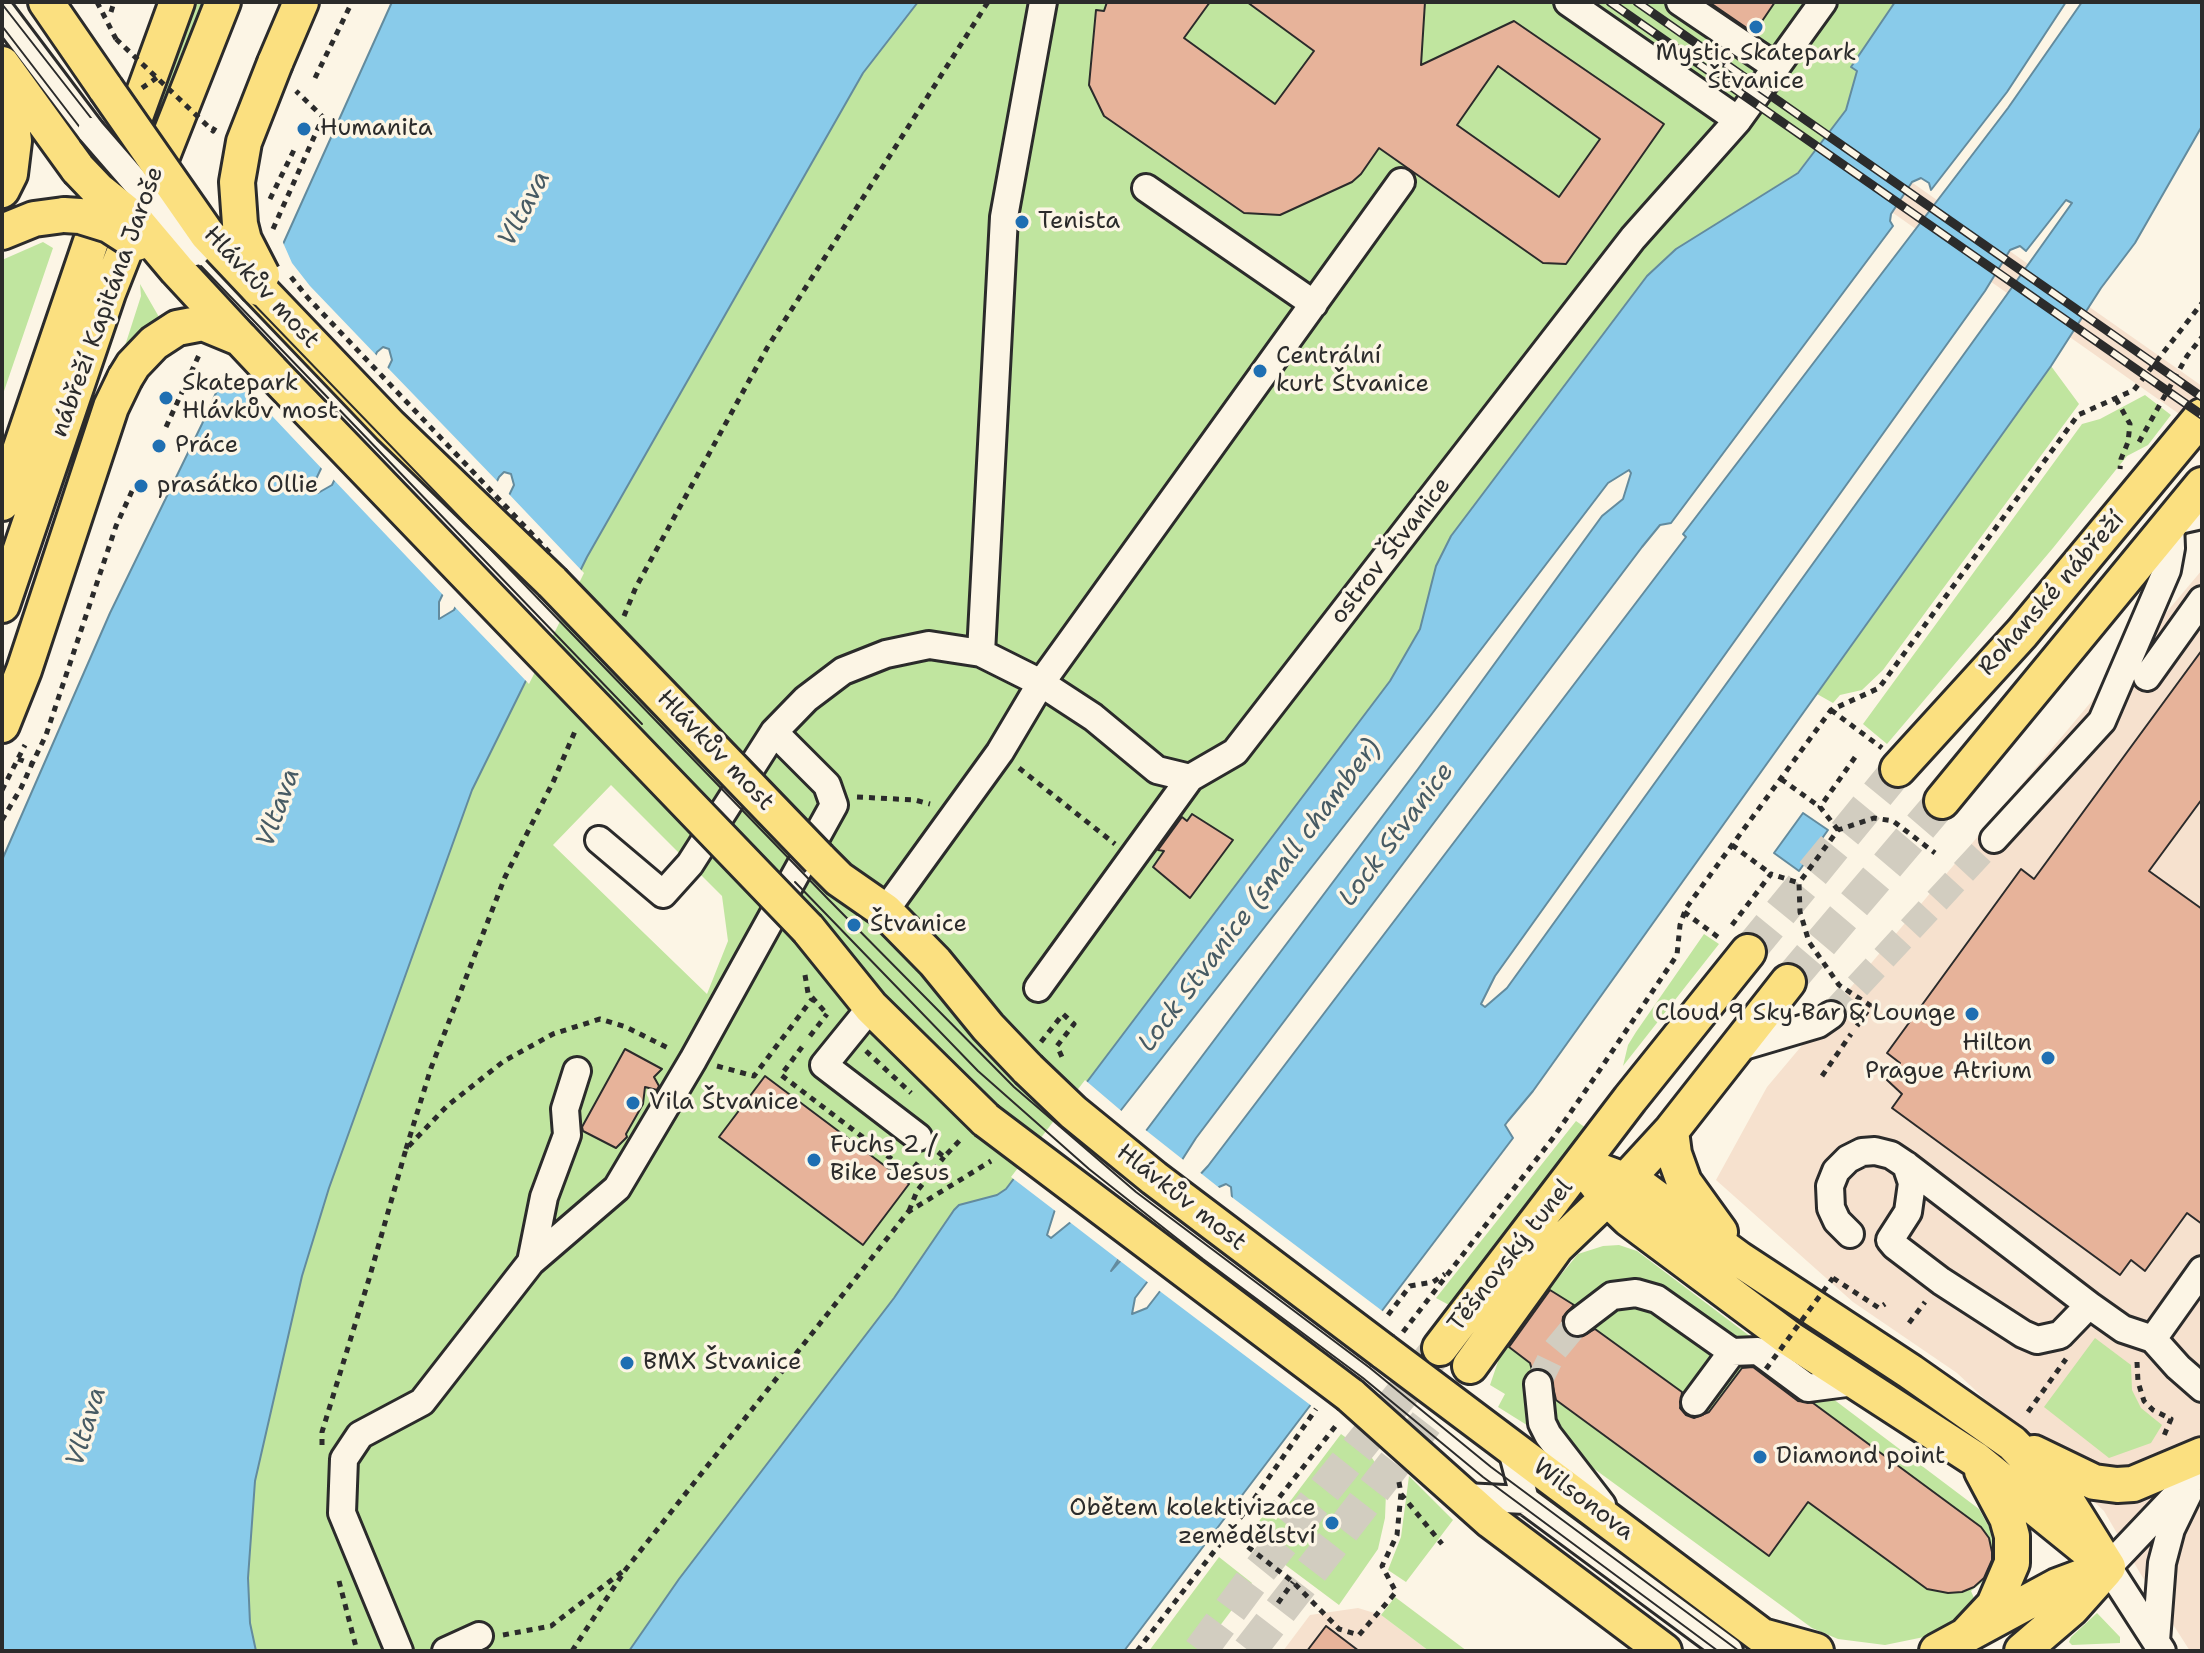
<!DOCTYPE html>
<meta charset="utf-8">
<style>
body{margin:0}
#map{position:relative;width:2204px;height:1653px;overflow:hidden;background:#fcf5e5;font-family:"Shantell Sans",sans-serif}
canvas{display:block}
.frame{position:absolute;inset:0;border:4px solid #2b2b2b;pointer-events:none}
</style>
<div id="map">
<canvas width="2204" height="1653"></canvas>
<div class="frame"></div>
</div>
<script>
const c = document.querySelector('canvas').getContext('2d');
c.lineJoin = 'round';
function paint(path, color) { c.fillStyle = color; c.fill(path, 'evenodd'); }
const toPath = rows => new Path2D(rows.map(r => 'M' + r).join(''));
function stroke(path, color, width, dash) { c.strokeStyle = color; c.lineWidth = width; c.lineCap = dash ? 'butt' : 'round'; c.setLineDash(dash || []); c.stroke(path); }
function label(font, color, halo, rows, align = 'center') {
  c.font = font + ' "Shantell Sans",sans-serif'; c.lineWidth = 7; c.setLineDash([]); c.textBaseline = 'middle'; c.strokeStyle = halo; c.fillStyle = color; for (const [text, x, y, turn = 0] of rows) {
    c.save(); c.translate(x, y); c.rotate((+turn || 0) * Math.PI / 180); c.textAlign = isNaN(turn) ? turn : align; if (halo) c.strokeText(text, 0, 0); c.fillText(text, 0, 0); c.restore();
  }
}
paint(toPath([
 [1823,120,2202,386,2202,430,1802,149],
 [2202,570,2202,1651,2190,1651,2140,1573,2104,1511,1957,1373,1853,1302,1716,1180,1767,1087],
 [1358,1608,1381,1615,1429,1651,1283,1651,1310,1615]
]), '#f6e1ce');
paint(toPath([
 [193,2,209,2,2,573,2,547,93,278],
 [918,2,1895,2,1851,67,1857,70,1846,110,1797,173,1676,249,1647,276,1451,536,1436,566,1420,629,1390,681,1006,1189,997,1195,959,1205,954,1210,894,1298,679,1579,629,1651,256,1651,250,1623,248,1578,255,1481,302,1276,329,1188,472,790,587,557,863,73],
 [611,785,722,896,728,941,707,994,553,845],
 [43,242,53,248,2,397,2,260],
 [140,284,159,317,141,329,123,352,141,296],
 [2051,366,2079,404,1883,670,1862,690,1840,695,1833,703,1817,694],
 [2145,395,2171,415,2148,445,2127,456,2053,548,1887,744,1863,724,2082,424,2100,419],
 [1704,934,1719,944,1623,1066,1628,1045,1636,1032],
 [1576,1121,1586,1128,1449,1305,1436,1298],
 [1619,1245,1637,1251,1979,1509,1990,1529,1994,1551,1989,1571,1981,1583,1971,1591,1974,1598,1963,1612,1946,1627,1924,1637,1885,1645,1838,1639,1812,1628,1578,1457,1498,1407,1505,1394,1490,1385,1504,1344,1531,1363,1534,1377,1547,1394,1768,1555,1808,1502,1935,1590,1948,1593,1962,1592,1974,1587,1984,1577,1990,1565,1992,1552,1989,1539,1981,1527,1750,1357,1709,1412,1588,1325,1583,1311,1549,1289,1578,1254,1603,1246],
 [2095,1338,2131,1365,2132,1390,2141,1408,2162,1425,2151,1443,2109,1458,2044,1407],
 [1341,1434,1370,1455,1380,1470,1386,1493,1385,1518,1378,1549,1339,1605,1248,1537,1262,1517,1270,1516,1276,1520],
 [1409,1476,1453,1520,1406,1582,1388,1570,1401,1537],
 [1219,1557,1252,1583,1201,1651,1149,1651],
 [1395,1597,1467,1651,1429,1651,1381,1615],
 [2097,1613,2120,1637,2120,1643,2072,1645,2069,1642,2071,1637]
]), '#c0e59f');
const water = toPath([
 [392,2,918,2,863,73,587,557,472,790,329,1188,302,1276,255,1481,248,1578,250,1623,256,1651,2,1651,2,860,110,613,202,424,392,2],
 [383,347,389,349,392,360,332,485,318,493,315,484,317,477,377,352,383,347],
 [504,472,511,474,514,485,454,610,439,619,439,602,499,477,504,472],
 [1895,2,2066,2,2007,92,1931,190,1929,183,1921,178,1912,182,1891,214,1890,221,1893,226,1671,523,1660,525,1642,547,1196,1138,1111,1271,1208,1166,1686,537,1683,534,2008,108,2082,2,2202,2,2202,126,2135,243,2101,288,2051,366,1533,1091,1508,1121,1505,1125,1513,1138,1124,1651,629,1651,679,1579,894,1298,954,1210,959,1205,997,1195,1006,1189,1390,681,1420,629,1436,566,1451,536,1647,276,1676,249,1798,173,1846,110,1857,71,1851,67,1895,2],
 [2066,200,2072,203,2003,300,1507,988,1485,1007,1481,1004,1495,976,1985,291,2010,250,2020,246,2026,251,2066,200],
 [1629,470,1631,473,1623,499,1602,516,1418,769,1088,1208,1051,1238,1047,1235,1063,1184,1431,715,1608,483,1629,470],
 [1226,1184,1231,1187,1232,1198,1147,1308,1132,1314,1135,1298,1219,1187,1226,1184],
 [1803,813,1828,830,1799,871,1774,853,1803,813]
]);
paint(water, '#89cbea');
stroke(water, '#638b9e', 2);
paint(toPath([
 [281,238,292,263,310,286,379,358,324,471,239,381,222,372,210,396],
 [385,365,500,484,445,597,331,477],
 [506,491,584,573,529,684,452,604],
 [1085,1080,1125,1114,1067,1186,1058,1213,1011,1177],
 [1143,1128,1186,1162,1135,1239,1198,1171,1222,1190,1150,1284,1067,1220,1085,1205],
 [1229,1195,1385,1313,1313,1407,1157,1289]
]), '#fcf5e5');
const building = toPath([
 [1107,2,1210,2,1184,38,1275,104,1314,51,1247,2,1425,2,1421,65,1514,21,1664,124,1566,264,1543,263,1379,148,1361,174,1352,182,1280,215,1244,213,1104,116,1089,85,1096,10,1104,11,1107,2],
 [1498,66,1600,139,1559,197,1457,125,1498,66],
 [1709,2,1775,2,1754,33,1709,2],
 [2202,650,2202,799,2149,871,2202,909,2202,1224,2187,1213,2145,1271,2131,1260,2120,1275,1892,1108,1902,1094,1887,1080,1900,1063,1887,1053,2021,869,2034,879,2202,650],
 [1192,814,1233,840,1190,898,1153,867,1164,851,1158,850,1182,817,1187,821,1192,814],
 [625,1049,662,1069,654,1077,659,1086,657,1090,645,1087,643,1104,626,1134,627,1137,616,1148,583,1131,582,1127,625,1049],
 [765,1076,909,1184,863,1245,719,1137,765,1076],
 [1550,1290,1574,1305,1563,1317,1562,1325,1566,1332,1579,1338,1595,1329,1682,1392,1680,1408,1686,1415,1694,1418,1709,1412,1742,1368,1753,1367,1798,1401,1813,1403,1981,1527,1989,1538,1992,1552,1992,1560,1984,1578,1974,1587,1962,1592,1948,1593,1927,1589,1808,1502,1769,1556,1556,1400,1550,1374,1544,1369,1532,1370,1530,1363,1509,1347,1550,1290],
 [1326,1626,1359,1651,1307,1651,1326,1626]
]);
paint(building, '#e7b39a');
stroke(building, '#2b2b2b', 2);
stroke(toPath([
 [1831,1015,1994,839],
 [1538,1384,1554,1351,1578,1322]
]), '#d2cdc0', 26, [26, 13]);
stroke(toPath([
 [1748,952,1898,769],
 [1788,982,1942,801],
 [1200,1651,1259,1571,1434,1354],
 [1249,1651,1470,1366]
]), '#d2cdc0', 34, [34, 17]);
const minor = toPath([
 [1568,2,1738,120],
 [1680,2,1776,67],
 [2,13,91,131],
 [1146,188,1314,304],
 [981,653,1004,217,1043,2],
 [2147,677,2202,600],
 [1994,839,2102,721,2167,570,2171,548,2170,522,2202,515],
 [599,840,663,894,690,864,774,732,806,699,843,671,886,654,929,645,981,653,1041,683,1093,717,1157,770,1190,778,1235,752,1633,238,1738,120,1823,2],
 [885,911,1000,752,1041,683,1401,182],
 [1038,988,1190,778],
 [871,1007,824,1065,918,1137],
 [1737,1048,1818,1024,1831,1015],
 [1850,1234,1837,1221,1831,1208,1830,1186,1836,1171,1848,1159,1862,1152,1875,1151,1891,1155,1906,1165,2089,1305,2060,1335,2037,1340,2023,1334,1941,1281,1895,1246,1890,1240,1908,1212,1912,1183,1906,1165],
 [531,1262,617,1188,693,1060,834,805,827,785,774,732],
 [2089,1305,2123,1329,2153,1339,2178,1367,2202,1388],
 [1578,1322,1612,1296,1636,1293,1657,1299,1732,1352,1758,1351,1808,1388,1854,1382],
 [2153,1339,2202,1270],
 [1538,1384,1542,1423,1548,1435,1602,1505],
 [1695,1402,1732,1352],
 [1464,1497,1525,1500,1511,1446],
 [1525,1500,1729,1651],
 [2156,1641,2162,1563,2171,1529,2188,1494],
 [399,1651,342,1513,344,1459,360,1435,422,1402,531,1262,544,1197,567,1135,565,1109,577,1071],
 [446,1651,479,1636],
 [2162,1651,2108,1567,2202,1468]
]);
const major = toPath([
 [46,2,106,89],
 [275,63,301,2],
 [2,64,78,169],
 [2,95,11,118,14,141,10,174,2,190],
 [2,232,34,219,64,215],
 [258,288,390,426,552,582],
 [240,338,271,371],
 [2,503,111,183,177,2],
 [2,605,108,293,223,2],
 [2,725,24,670,111,407,125,378],
 [1898,769,2022,633,2202,416],
 [1942,801,2202,485],
 [819,859,839,879,885,911,935,962,988,1027,1028,1069],
 [808,929,871,1007,986,1120],
 [1671,1131,1674,1154,1684,1182,1720,1232],
 [1581,1164,1640,1186,1739,1259,1911,1372,2012,1443,2065,1498,2108,1567],
 [1581,1164,1607,1198,1629,1219,1790,1339,1975,1459,2086,1549],
 [1440,1348,1630,1099,1748,952],
 [1383,1351,1782,1651],
 [1470,1366,1556,1247,1626,1180,1671,1131,1788,982],
 [1350,1395,1491,1521,1664,1651],
 [2034,1453,2094,1482,2117,1485,2133,1484,2202,1455],
 [1762,1636,1816,1651],
 [1965,1636,1994,1605,2012,1563,2012,1536,2007,1518,1982,1471],
 [1937,1651,2057,1586,2108,1567],
 [2022,1651,2072,1608,2105,1571]
]);
stroke(minor, '#2b2b2b', 32);
stroke(major, '#2b2b2b', 40);
stroke(toPath([
 [97,2,116,39],
 [111,12,114,2],
 [315,78,352,2],
 [270,199,294,150],
 [2116,399,2130,424,2128,442,2121,459,2120,469],
 [166,427,199,355],
 [2139,442,2187,356,2202,337],
 [624,616,636,587,767,348,988,2],
 [1831,710,1882,748],
 [18,759,32,764,46,735,116,526,132,491],
 [1019,768,1115,844],
 [1781,779,1820,807],
 [2,790,25,745],
 [857,797,915,800,930,804],
 [2,820,21,788,32,764],
 [1838,830,1820,807,1858,753],
 [1732,845,1771,874],
 [1684,912,1722,940],
 [1732,925,1771,874,1799,883],
 [805,975,808,993,827,1014],
 [1857,1026,1871,1006,1839,985,1809,942,1800,912,1799,883,1838,830,1874,818,1893,821,1935,853],
 [810,1036,827,1014],
 [1041,1042,1063,1014,1074,1024,1057,1046,1062,1057],
 [802,1047,781,1075,910,1173,920,1160],
 [866,1051,911,1093],
 [717,1066,754,1076,812,999],
 [1822,1076,1851,1034],
 [406,1149,431,1068,505,877,554,780,576,729],
 [938,1152,944,1157,962,1138],
 [909,1211,917,1191,944,1157],
 [1833,1278,1879,1308,1885,1304],
 [1388,1315,1410,1286,1433,1282,1445,1274],
 [1909,1323,1925,1302],
 [1403,1332,1553,1138,1597,1074,1677,955,1680,925,1686,908,1831,710,1879,688,2078,415,2134,390,2202,303],
 [2137,1362,2138,1382,2144,1401,2153,1410,2171,1419,2163,1438],
 [2028,1412,2066,1359],
 [322,1445,322,1432,369,1279,406,1149,447,1106,504,1061,553,1034,600,1019,626,1027,670,1049],
 [1401,1494,1442,1544],
 [1250,1505,1260,1511,1274,1504,1338,1423],
 [1229,1532,1293,1582,1339,1629,1359,1635,1396,1592,1382,1566,1397,1535,1401,1493,1398,1477],
 [339,1581,357,1651],
 [1278,1603,1293,1582],
 [503,1635,551,1626,622,1572],
 [572,1651,626,1569,908,1212,991,1161],
 [1137,1651,1250,1505,1316,1409]
]), '#2b2b2b', 5, [6, 6]);
stroke(minor, '#fcf5e5', 26);
stroke(major, '#fbe080', 34);
stroke(toPath([
 [2,4,141,182,216,265,828,899,1014,1087,1136,1192,1370,1368,1491,1467,1739,1651],
 [2,26,88,138,129,186],
 [201,266,642,724],
 [795,882,978,1071,1089,1169,1203,1259,1363,1378,1483,1477,1718,1651]
]), '#2b2b2b', 2);
const rail = toPath([
 [1610,2,2202,415],
 [1637,2,2202,397]
]);
stroke(rail, '#2b2b2b', 9);
stroke(rail, '#fcf5e5', 6, [18]);
const minorBridge = toPath([
 [91,131,196,252]
]);
const majorBridge = toPath([
 [106,89,207,234,258,288],
 [78,169,98,190,134,219,177,270,240,338],
 [64,215,80,216,109,225,137,243],
 [262,275,244,240,240,224,237,182,244,142,275,63],
 [271,371,808,929],
 [125,378,133,365,154,343,177,328,203,323,237,337],
 [552,582,819,859],
 [1028,1069,1073,1112,1154,1178,1383,1351],
 [986,1120,1350,1395]
]);
stroke(minorBridge, '#2b2b2b', 32, []);
stroke(majorBridge, '#2b2b2b', 40, []);
stroke(toPath([
 [116,39,213,131,216,126],
 [142,88,158,77],
 [273,229,323,117,296,91],
 [291,277,308,298,550,553],
 [1766,1369,1833,1278]
]), '#2b2b2b', 5, [6, 6]);
stroke(minorBridge, '#fcf5e5', 26);
stroke(majorBridge, '#fbe080', 34);
for (const [x, y, r, color] of [
 [1756,27,8,"#1f6fb2"],
 [304,129,8,"#1f6fb2"],
 [1022,222,8,"#1f6fb2"],
 [1260,371,8,"#1f6fb2"],
 [166,398,8,"#1f6fb2"],
 [159,446,8,"#1f6fb2"],
 [141,486,8,"#1f6fb2"],
 [854,925,8,"#1f6fb2"],
 [1972,1014,8,"#1f6fb2"],
 [2048,1058,8,"#1f6fb2"],
 [633,1103,8,"#1f6fb2"],
 [814,1160,8,"#1f6fb2"],
 [627,1363,8,"#1f6fb2"],
 [1760,1457,8,"#1f6fb2"],
 [1332,1523,8,"#1f6fb2"]
]) { const dot = new Path2D(); dot.arc(x, y, r, 0, 2 * Math.PI); c.fillStyle = color; c.fill(dot); stroke(dot, '#fcf5e5', 3); }
label('24px', '#2b2b2b', '#fcf5e5', [
 ["Mystic Skatepark",1756,54,"center"],
 ["Štvanice",1756,82,"center"],
 ["Humanita",320,129],
 ["Tenista",1038,222],
 ["Centrální",1276,357],
 ["kurt Štvanice",1276,385],
 ["Skatepark",182,384],
 ["Hlávkův most",182,412],
 ["Práce",175,446],
 ["prasátko Ollie",157,486],
 ["Štvanice",870,925],
 ["Cloud 9 Sky Bar & Lounge",1956,1014,"right"],
 ["Hilton",2032,1044,"right"],
 ["Prague Atrium",2032,1072,"right"],
 ["Vila Štvanice",649,1103],
 ["Fuchs 2 /",830,1146],
 ["Bike Jesus",830,1174],
 ["BMX Štvanice",643,1363],
 ["Diamond point",1776,1457],
 ["Obětem kolektivizace",1316,1509,"right"],
 ["zemědělství",1316,1537,"right"]
], 'left');
label('24px', '#2b2b2b', '#fcf5e5', [
 ["Hlávkův most",261,288,47],
 ["nábřeží Kapitána Jaroše",108,302,-70],
 ["ostrov Štvanice",1391,551,-52],
 ["Rohanské nábřeží",2052,594,-49],
 ["Hlávkův most",715,751,46],
 ["Hlávkův most",1181,1198,38],
 ["Těšnovský tunel",1511,1256,-52],
 ["Wilsonova",1583,1500,37]
]);
label('italic 26px', '#475b64', '#fcf5e5', [
 ["Vltava",525,209,-62],
 ["Vltava",279,808,-70],
 ["Lock Stvanice",1397,835,-53],
 ["Lock Stvanice (small chamber)",1260,896,-53],
 ["Vltava",87,1427,-73]
]);
</script>
